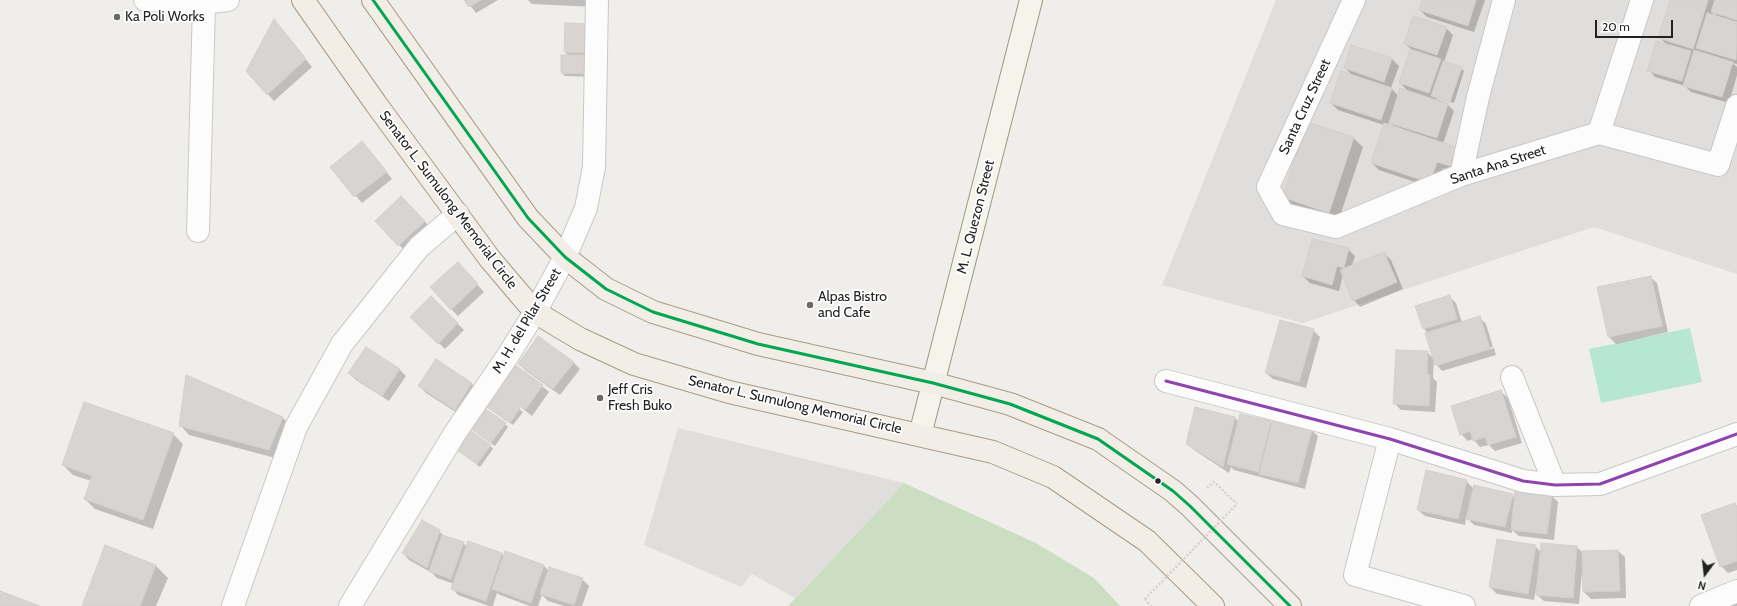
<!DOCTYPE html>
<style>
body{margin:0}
#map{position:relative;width:1737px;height:606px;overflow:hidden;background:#f0eeeb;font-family:Cabin,sans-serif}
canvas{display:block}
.north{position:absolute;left:1685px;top:554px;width:40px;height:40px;-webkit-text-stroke:3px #fff;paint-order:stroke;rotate:195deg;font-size:11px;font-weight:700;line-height:16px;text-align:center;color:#222}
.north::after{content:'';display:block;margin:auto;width:14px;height:18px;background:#222;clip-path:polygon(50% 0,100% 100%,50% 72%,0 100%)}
.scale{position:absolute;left:1595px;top:20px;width:78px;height:18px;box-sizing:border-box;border:2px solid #222;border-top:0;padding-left:5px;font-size:12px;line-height:14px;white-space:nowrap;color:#222;-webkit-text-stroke:3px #fff;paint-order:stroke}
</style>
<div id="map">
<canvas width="1737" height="606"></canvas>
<div class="north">N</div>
<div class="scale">20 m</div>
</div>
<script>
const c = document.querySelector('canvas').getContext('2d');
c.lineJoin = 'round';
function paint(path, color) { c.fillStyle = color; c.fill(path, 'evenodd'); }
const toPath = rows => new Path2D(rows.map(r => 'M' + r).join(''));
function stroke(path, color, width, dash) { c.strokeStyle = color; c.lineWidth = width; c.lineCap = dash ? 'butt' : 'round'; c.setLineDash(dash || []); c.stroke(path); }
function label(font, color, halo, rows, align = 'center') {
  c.font = font + ' Cabin,sans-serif'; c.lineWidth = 3.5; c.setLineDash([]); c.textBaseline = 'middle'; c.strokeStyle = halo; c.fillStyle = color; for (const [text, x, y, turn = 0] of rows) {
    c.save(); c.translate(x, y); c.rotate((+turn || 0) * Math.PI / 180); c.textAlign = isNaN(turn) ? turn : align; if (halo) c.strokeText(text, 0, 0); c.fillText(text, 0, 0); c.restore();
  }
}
paint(toPath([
 [1276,0,1737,0,1737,274,1594,227,1303,323,1162,285],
 [678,428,904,483,795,598,752,574,741,587,644,545]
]), '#dfdedc');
paint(toPath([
 [904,483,1036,543,1094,578,1120,606,788,606]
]), '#cbdec1');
paint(toPath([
 [1690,328,1702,382,1601,403,1589,349]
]), '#b7e6d2');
paint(toPath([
 [466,0,498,0,476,13],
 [528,0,596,0,596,7,532,4],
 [1423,0,1485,0,1474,32,1427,17,1420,10],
 [1671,0,1737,0,1737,64,1732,63,1737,67,1737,75,1729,103,1691,92,1685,86,1655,77,1649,70,1667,45,1659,37],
 [1713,12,1718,17,1712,16],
 [275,21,312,67,274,101,247,71],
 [592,25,595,77,565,76,562,73,569,56,565,52],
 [1446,28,1453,35,1444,62,1461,68,1464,71,1454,103,1436,97,1436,99,1453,105,1445,102,1454,111,1443,144,1456,148,1456,172,1443,168,1436,189,1379,170,1372,163,1384,125,1338,110,1331,103,1354,77,1345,68,1352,46,1392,59,1399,66,1391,88,1398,96,1409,92,1400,83,1411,49,1405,44],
 [1389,121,1396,129,1388,126],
 [1353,138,1363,147,1338,222,1293,207,1283,197],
 [362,142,392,179,362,203,331,167],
 [401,197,431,228,406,252,376,221],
 [1348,249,1355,256,1352,266,1384,253,1391,260,1403,289,1360,307,1354,300,1343,275,1339,291,1310,283,1303,276],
 [464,270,484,292,458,316,451,309],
 [1650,277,1657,283,1668,332,1616,344,1609,337,1598,288],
 [431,297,464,330,445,349,412,317],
 [1450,297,1456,303,1462,323,1480,318,1486,324,1493,347,1438,363,1438,365,1494,348,1496,355,1442,371,1436,364,1428,333,1424,329],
 [1313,330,1320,337,1306,388,1273,379,1266,373],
 [1427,352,1434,359,1433,378,1437,382,1435,412,1401,410,1394,403],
 [436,360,472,384,478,390,462,416,426,393,419,386],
 [573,362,580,369,560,395,526,371,519,364],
 [399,369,406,376,389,401,356,380,349,373],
 [187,377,283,418,292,428,279,459,189,435,180,425],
 [542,386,549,392,532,416,499,390],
 [1501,392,1508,398,1522,443,1495,451,1489,445,1480,447,1473,439,1468,441,1461,434],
 [498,394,523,412,513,425,491,410],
 [1196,408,1235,418,1239,422,1271,422,1272,424,1311,430,1318,436,1305,489,1234,470,1231,467,1229,473,1194,450,1188,444],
 [505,424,508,427,495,446,474,431],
 [173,434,183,444,153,529,95,509,85,499,91,481,73,475,63,465],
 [490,445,493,449,480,467,456,448],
 [1466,481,1474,489,1512,495,1515,498,1551,495,1558,502,1554,540,1519,536,1512,530,1512,533,1474,525,1466,517,1465,525,1425,516,1418,510],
 [1735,504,1737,506,1737,570,1728,573,1721,566],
 [439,531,445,537,463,543,467,547,468,542,502,554,505,557,506,552,544,566,549,571,582,579,589,586,582,606,564,606,548,601,542,595,538,606,530,606,500,595,497,593,493,606,489,606,458,595,452,588,454,584,437,578,432,573,409,560,403,553],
 [1535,546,1541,552,1577,547,1582,552,1618,551,1625,557,1626,598,1591,599,1584,592,1583,572,1582,572,1579,604,1544,601,1537,595,1538,583,1537,583,1534,600,1497,594,1490,587],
 [156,566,168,578,156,606,83,606],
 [1737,601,1737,606,1723,606]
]), '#0003');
const building = toPath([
 [464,0,481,0,469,7,464,0],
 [1422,0,1476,0,1468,26,1419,10,1422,0],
 [1670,0,1708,0,1693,49,1658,38,1670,0],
 [1715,0,1737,0,1737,20,1711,12,1715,0],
 [1707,13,1737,22,1736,60,1696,48,1707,13],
 [1413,16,1447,27,1437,55,1404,44,1413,16],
 [274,19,306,59,267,95,246,71,274,19],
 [565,23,593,24,592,53,564,52,565,23],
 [1656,41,1691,51,1682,81,1647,71,1656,41],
 [1351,45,1392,58,1384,82,1344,68,1351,45],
 [1410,49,1441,59,1429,93,1399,83,1410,49],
 [1694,50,1733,62,1722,97,1683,86,1694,50],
 [561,55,592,55,592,74,561,73,561,55],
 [1443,61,1462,67,1450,102,1431,96,1443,61],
 [1341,71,1392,88,1381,120,1330,103,1341,71],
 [1400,88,1448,104,1437,138,1389,123,1400,88],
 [1307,122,1354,137,1329,213,1282,197,1307,122],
 [1384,123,1456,147,1450,166,1437,162,1430,183,1371,163,1384,123],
 [362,141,387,172,354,197,330,167,362,141],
 [401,196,425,221,398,246,375,221,401,196],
 [1312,239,1349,248,1344,268,1337,266,1332,285,1302,276,1312,239],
 [1384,252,1397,282,1353,301,1340,270,1384,252],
 [458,262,478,284,451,310,430,287,458,262],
 [1651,276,1662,326,1608,337,1597,287,1651,276],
 [1450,295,1457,319,1423,329,1415,306,1450,295],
 [431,296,458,323,438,344,410,317,431,296],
 [1480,316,1490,349,1435,365,1425,333,1480,316],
 [1280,320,1314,329,1299,382,1265,373,1280,320],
 [538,336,574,362,553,389,518,364,538,336],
 [366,347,400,369,382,396,348,373,366,347],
 [1396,350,1428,351,1427,374,1430,375,1429,406,1393,404,1396,350],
 [436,359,472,383,455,410,418,386,436,359],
 [515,365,543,385,525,410,497,390,515,365],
 [186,375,283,417,269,450,179,426,186,375],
 [1501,390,1516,437,1488,445,1485,437,1473,441,1470,431,1460,435,1451,406,1501,390],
 [498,392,520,408,510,423,487,407,498,392],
 [84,402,174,433,143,520,84,499,92,476,62,465,84,402],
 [1195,407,1235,417,1223,467,1186,444,1195,407],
 [484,408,506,423,491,443,470,428,484,408],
 [1240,414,1271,421,1258,472,1227,464,1240,414],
 [1273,419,1312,429,1298,483,1259,474,1273,419],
 [468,429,491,445,477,464,454,448,468,429],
 [1426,470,1467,480,1458,519,1417,510,1426,470],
 [1474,485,1513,494,1505,527,1466,519,1474,485],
 [1515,490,1552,494,1547,534,1511,530,1515,490],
 [1735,503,1737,507,1737,561,1720,567,1701,515,1735,503],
 [422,520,440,530,427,568,402,553,422,520],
 [442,535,464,542,451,579,429,571,442,535],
 [1497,539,1536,545,1528,594,1489,587,1497,539],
 [468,541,502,553,486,601,451,589,468,541],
 [1541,543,1577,546,1573,598,1536,595,1541,543],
 [105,545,156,565,140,606,82,606,105,545],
 [1618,550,1620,591,1583,592,1582,551,1618,550],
 [505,551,544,565,531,603,492,589,505,551],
 [549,567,583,578,574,605,540,594,549,567],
 [0,591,40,606,0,606,0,591]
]);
paint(building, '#d7d4d2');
stroke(building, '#d3d0cc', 1);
const street = toPath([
 [145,0,204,3,228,0],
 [1354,0,1268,187,1283,214,1336,227,1461,175,1599,133,1718,165,1737,106],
 [1599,133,1642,0],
 [1461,175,1478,97,1504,0],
 [198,231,204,3],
 [1512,377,1555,485],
 [1166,381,1390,439,1523,481,1555,485,1600,484,1737,434],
 [1390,439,1355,575,1464,606],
 [233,606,296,427,342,344,419,247,458,214],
 [350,606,455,433,507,357,535,312,565,257,586,208,594,167,597,0],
 [1701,606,1737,591]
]);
const secondary = toPath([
 [920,435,1031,0]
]);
const primary = toPath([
 [303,0,376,104,490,259,535,312,580,339,634,364,729,392,993,452,1053,477,1147,541,1213,606],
 [373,0,528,218,565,257,606,289,653,312,758,344,933,383,1010,404,1098,439,1173,491,1190,506,1290,606]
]);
stroke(street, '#c9c8c7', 24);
stroke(secondary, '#999a82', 24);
stroke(primary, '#a79c86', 24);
stroke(toPath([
 [1207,488,1214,482,1237,504],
 [1145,599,1151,606]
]), '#dccecd', 2.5, [2, 2]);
stroke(street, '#fdfcfc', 22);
stroke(secondary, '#f4f4ed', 22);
stroke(primary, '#f3ede7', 22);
stroke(toPath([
 [1145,599,1237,504]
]), '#dccecd', 2.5, [2, 2]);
stroke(toPath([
 [373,0,528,218,565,257,606,289,653,312,758,344,933,383,1010,404,1098,439,1173,491,1190,506,1290,606]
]), '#00a651', 3);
stroke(toPath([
 [1166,381,1390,439,1523,481,1555,485,1600,484,1737,434]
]), '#8e44ad', 3);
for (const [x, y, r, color] of [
 [117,17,4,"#6a6968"],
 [810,305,4,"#6a6968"],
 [600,398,4,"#6a6968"],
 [1158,481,3.5,"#222"]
]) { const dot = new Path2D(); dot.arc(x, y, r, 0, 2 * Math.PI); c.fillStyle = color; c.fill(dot); stroke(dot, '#fff', 1.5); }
label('14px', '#222', '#fff', [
 ["Ka Poli Works",125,17],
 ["Alpas Bistro",818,297],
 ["and Cafe",818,313],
 ["Jeff Cris",608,390],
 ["Fresh Buko",608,406]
], 'left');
label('14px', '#222', '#fff', [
 ["Santa Cruz Street",1305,107,-65],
 ["Santa Ana Street",1498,165,-18],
 ["Senator L. Sumulong Memorial Circle",448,200,53],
 ["M. L. Quezon Street",976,217,-76],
 ["M. H. del Pilar Street",527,321,-59],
 ["Senator L. Sumulong Memorial Circle",795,405,13]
]);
</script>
